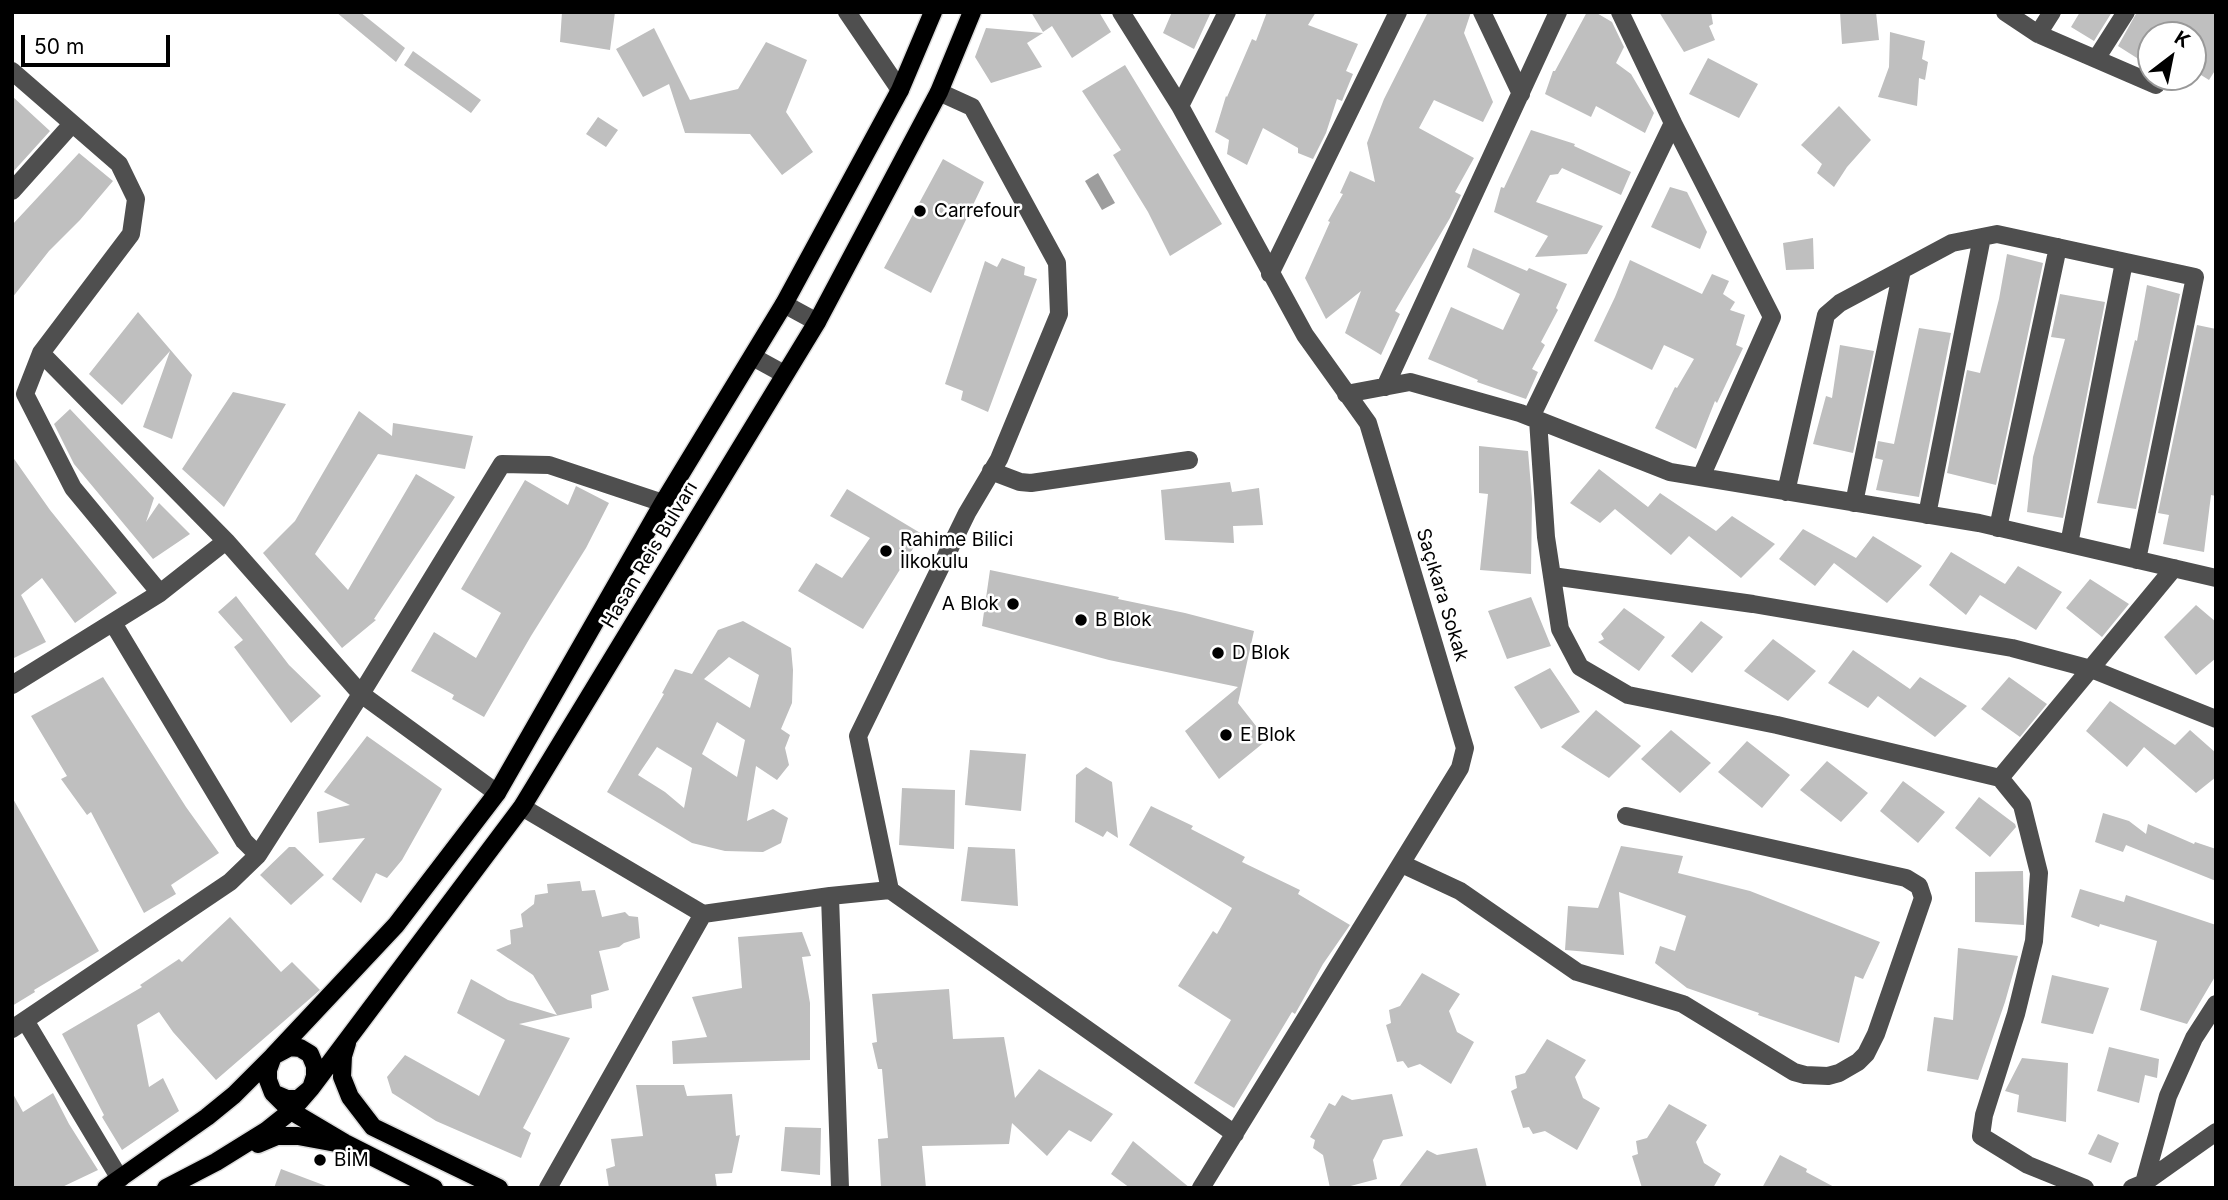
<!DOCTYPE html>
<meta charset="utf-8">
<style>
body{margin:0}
#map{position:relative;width:2228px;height:1200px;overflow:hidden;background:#fff;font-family:Inter,sans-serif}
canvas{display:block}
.frame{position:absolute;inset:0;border:14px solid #000;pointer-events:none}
.north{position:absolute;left:2137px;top:21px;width:70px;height:70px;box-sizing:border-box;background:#fff;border:2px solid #999;border-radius:50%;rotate:32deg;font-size:19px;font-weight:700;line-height:28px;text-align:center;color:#000}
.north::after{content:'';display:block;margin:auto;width:24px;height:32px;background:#000;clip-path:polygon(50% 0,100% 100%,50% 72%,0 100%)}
.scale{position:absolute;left:21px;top:35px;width:149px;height:32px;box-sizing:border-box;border:4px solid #000;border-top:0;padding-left:9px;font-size:21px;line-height:24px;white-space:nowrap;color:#000;-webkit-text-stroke:5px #fff;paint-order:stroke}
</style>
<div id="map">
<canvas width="2228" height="1200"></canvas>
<div class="frame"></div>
<div class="north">K</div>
<div class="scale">50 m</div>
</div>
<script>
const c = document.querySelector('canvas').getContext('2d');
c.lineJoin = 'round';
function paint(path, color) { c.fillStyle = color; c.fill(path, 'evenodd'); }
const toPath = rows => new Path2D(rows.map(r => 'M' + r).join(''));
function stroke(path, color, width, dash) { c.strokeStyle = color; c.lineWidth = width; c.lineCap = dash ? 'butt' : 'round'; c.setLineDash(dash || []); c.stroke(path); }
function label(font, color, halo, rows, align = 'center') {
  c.font = font + ' Inter,sans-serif'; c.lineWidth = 5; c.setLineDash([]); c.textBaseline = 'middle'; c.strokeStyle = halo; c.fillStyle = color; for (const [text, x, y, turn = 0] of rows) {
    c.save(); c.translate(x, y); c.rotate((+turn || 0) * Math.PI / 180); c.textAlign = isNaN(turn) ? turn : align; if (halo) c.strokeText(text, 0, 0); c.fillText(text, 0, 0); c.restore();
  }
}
paint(toPath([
 [1098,173,1115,203,1102,210,1085,181]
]), '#9d9d9d');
paint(toPath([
 [336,12,360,12,405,48,396,62],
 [562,12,615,12,610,50,560,42],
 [1031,12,1099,12,1111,32,1072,58,1052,26,1043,32],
 [1172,12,1211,12,1194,49,1163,33],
 [1267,12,1316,12,1308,25,1358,44,1346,71,1353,74,1344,96,1342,101,1337,99,1326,133,1313,159,1298,153,1298,148,1263,128,1247,165,1227,154,1229,140,1215,132,1226,96,1227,97,1252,39,1256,41],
 [1428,12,1471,12,1464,33,1493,102,1483,122,1434,100,1419,128,1474,158,1455,192,1461,195,1450,218,1395,311,1400,314,1381,355,1345,333,1361,291,1326,319,1305,278,1330,222,1328,221,1343,194,1340,193,1350,171,1375,182,1367,143,1384,99],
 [1587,12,1595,12,1612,22,1624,47,1616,63,1631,74,1654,113,1645,133,1596,106,1591,117,1545,94,1553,71,1555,71],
 [1659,12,1711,12,1713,24,1709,26,1715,40,1684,52],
 [1840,12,1876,12,1879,40,1842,44],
 [2080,12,2112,12,2094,41,2071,27],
 [2137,12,2216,12,2216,69,2209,80,2193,70,2193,35,2151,35,2151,67,2118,46],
 [654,28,690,100,738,89,766,42,807,60,786,112,813,152,782,175,750,134,685,133,669,84,643,97,616,49],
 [986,28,1043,33,1027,43,1042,67,991,83,975,57],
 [1890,32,1925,41,1922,59,1928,62,1925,80,1919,78,1917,106,1878,97,1889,67],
 [413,51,481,100,471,113,404,65],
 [1708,58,1758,84,1739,118,1689,94],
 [1125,65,1222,224,1170,256,1148,212,1113,155,1121,150,1082,91],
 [12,96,50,131,12,173],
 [1839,106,1871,140,1847,167,1834,187,1817,173,1822,164,1801,145],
 [598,117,618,130,606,147,586,134],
 [1531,130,1575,144,1574,146,1631,172,1621,195,1562,168,1558,174,1550,175,1536,202,1603,226,1587,254,1535,257,1548,236,1494,212,1501,187,1504,188],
 [79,153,113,181,80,220,49,251,12,298,12,225],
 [943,159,984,182,931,293,884,268],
 [1670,187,1687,192,1707,232,1700,249,1651,227],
 [1813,238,1814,269,1786,270,1783,243],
 [1473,248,1527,271,1529,268,1567,284,1556,308,1558,310,1541,342,1545,345,1532,369,1538,372,1526,399,1477,382,1478,380,1428,359,1451,307,1503,330,1520,294,1467,267],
 [2007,254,2043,263,1996,485,1947,473,1967,370,1980,373,1999,299],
 [1002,258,1025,267,1024,275,1037,279,988,412,961,400,963,391,945,384,985,261,997,267],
 [1630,260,1702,294,1712,274,1729,281,1723,294,1735,302,1730,310,1745,315,1736,345,1743,348,1717,403,1715,401,1696,449,1655,428,1675,387,1677,388,1694,359,1664,345,1652,370,1594,341,1615,297],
 [2147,285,2180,294,2136,509,2097,503,2135,340,2137,341],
 [2060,294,2105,302,2063,518,2027,512,2033,457,2065,339,2051,337],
 [138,312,192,375,172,439,143,427,170,351,122,405,89,374],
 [2197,325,2216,329,2216,496,2211,495,2204,552,2163,544,2169,515,2158,513],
 [1919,328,1951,333,1919,497,1876,490,1883,460,1875,458,1878,441,1894,444],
 [1840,345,1874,351,1853,453,1813,444,1826,396,1832,398],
 [233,392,286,404,224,507,182,469],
 [70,409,154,498,146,522,159,503,190,534,153,559,74,464,54,424],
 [359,411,392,436,393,423,473,436,465,469,378,454,315,554,348,590,416,474,455,497,374,619,376,620,342,648,263,553,295,521],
 [1479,446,1528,451,1532,499,1531,574,1480,570,1488,494,1479,493],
 [12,456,50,510,117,593,75,623,42,578,21,595,46,642,12,659],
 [1599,469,1648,507,1660,493,1716,531,1732,516,1775,544,1741,578,1689,536,1671,555,1615,509,1600,523,1570,503],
 [525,480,568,505,576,486,609,503,586,548,531,636,484,717,452,699,454,695,411,671,434,632,476,658,501,613,461,589],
 [1230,482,1232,492,1259,488,1263,525,1233,526,1234,543,1165,540,1161,490],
 [847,489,922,534,863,629,798,591,816,563,842,578,870,538,830,516],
 [1803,529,1856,558,1873,536,1922,566,1887,603,1834,563,1815,586,1779,559],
 [1951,552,2005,584,2018,566,2062,592,2036,630,1980,595,1966,615,1929,585],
 [990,570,1119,597,1118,599,1185,613,1254,631,1238,703,1267,740,1219,779,1185,731,1238,687,1109,660,982,626],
 [2090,579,2129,604,2102,637,2066,608],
 [236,596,289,665,321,696,291,723,234,647,243,640,218,612],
 [1531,597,1551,646,1507,659,1488,611],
 [2196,605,2216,622,2216,658,2196,675,2164,637],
 [1624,608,1665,637,1639,671,1598,642,1604,639,1601,634],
 [743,621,791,648,793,670,792,703,781,729,790,735,785,748,789,765,777,780,756,766,747,821,773,809,788,818,781,843,763,852,725,851,692,843,607,792,664,694,662,693,675,669,692,674,718,630],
 [729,657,759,675,750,708,704,679],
 [717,722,745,740,737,777,702,754],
 [657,747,692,768,684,808,665,792,638,775],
 [1701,621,1723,637,1692,673,1671,656],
 [1773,639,1816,671,1788,701,1744,671],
 [1853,650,1910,689,1920,677,1967,706,1935,737,1878,696,1868,708,1828,683],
 [1550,668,1580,712,1541,729,1514,687],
 [103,677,186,807,219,853,171,885,176,894,144,913,91,812,87,815,61,779,67,776,31,716],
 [2009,677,2047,704,2020,737,1981,709],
 [2110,701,2175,745,2190,730,2216,753,2216,777,2196,793,2144,747,2127,767,2086,731],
 [1596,710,1641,746,1609,778,1561,747],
 [1671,730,1711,763,1680,793,1641,759],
 [367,736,442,789,402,860,387,878,376,873,361,903,332,879,365,838,319,843,317,812,350,805,324,792],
 [1747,741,1790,775,1762,808,1718,772],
 [970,750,1026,754,1021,811,965,805],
 [1827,761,1868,793,1841,822,1800,790],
 [1086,767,1112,782,1118,838,1107,831,1103,837,1075,822,1076,775],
 [1903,781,1945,812,1918,843,1880,811],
 [902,788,955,790,954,849,899,845],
 [12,797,99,951,34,990,35,992,12,1006],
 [1979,797,2015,824,2016,827,1990,857,1955,828],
 [1151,806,1193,826,1191,829,1245,857,1242,862,1300,890,1298,894,1350,925,1323,964,1295,1014,1292,1012,1234,1108,1194,1083,1231,1020,1178,986,1213,931,1217,934,1232,908,1129,845],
 [2103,813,2129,821,2146,834,2148,824,2194,844,2195,842,2216,849,2216,881,2126,845,2123,852,2095,842],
 [1621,846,1683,856,1678,873,1750,891,1880,942,1863,979,1855,976,1839,1043,1758,1015,1759,1013,1687,988,1655,963,1660,946,1675,951,1686,916,1619,892,1624,955,1565,950,1568,906,1598,908],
 [289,847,295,847,324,875,291,905,260,875],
 [968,847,1015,849,1018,906,961,901],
 [2023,871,2024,925,1975,922,1975,872],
 [580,881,582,891,595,890,602,917,625,912,629,916,638,917,640,938,624,943,619,947,599,951,609,990,591,995,592,1008,519,1024,570,1038,523,1128,531,1133,521,1158,436,1121,392,1093,387,1077,405,1055,479,1096,505,1040,457,1013,471,979,508,1000,557,1015,533,975,496,950,511,944,510,930,523,927,521,914,534,904,535,895,548,893,547,884],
 [2080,889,2124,902,2126,895,2216,925,2216,975,2187,1024,2140,1010,2157,941,2100,924,2099,927,2071,917],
 [230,917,281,972,292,962,320,990,216,1080,173,1032,159,1012,137,1025,149,1087,163,1078,179,1111,122,1150,102,1117,104,1115,62,1034,142,987,140,985,179,959,182,962],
 [802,932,811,956,802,957,810,1003,810,1060,673,1064,672,1041,707,1037,692,997,742,988,738,937],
 [1958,948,2018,956,2005,1002,1978,1080,1927,1071,1934,1017,1953,1020],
 [1422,973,1460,994,1449,1011,1457,1032,1474,1042,1451,1084,1420,1064,1408,1068,1403,1061,1397,1062,1386,1025,1391,1023,1389,1010,1400,1006],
 [2052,975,2109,988,2093,1034,2041,1023],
 [949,989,953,1039,1004,1037,1015,1098,1039,1069,1113,1114,1091,1142,1069,1130,1047,1156,1012,1123,1009,1144,922,1146,926,1188,881,1188,878,1139,888,1138,882,1069,878,1069,872,1043,877,1042,872,994],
 [1547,1039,1586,1060,1575,1077,1583,1098,1600,1108,1577,1150,1545,1131,1533,1134,1529,1127,1523,1128,1511,1091,1517,1088,1515,1076,1525,1073],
 [2109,1047,2159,1059,2157,1078,2145,1075,2139,1103,2097,1091],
 [2022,1058,2068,1063,2066,1122,2017,1112,2019,1095,2005,1091],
 [636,1085,684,1085,687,1096,732,1094,736,1136,740,1135,732,1173,715,1174,717,1188,609,1188,606,1169,615,1166,611,1139,643,1136],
 [12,1092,23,1112,53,1093,69,1124,98,1170,60,1188,12,1188],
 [1392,1094,1403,1136,1383,1140,1373,1160,1377,1179,1343,1188,1330,1188,1323,1155,1313,1148,1315,1140,1310,1137,1329,1103,1335,1106,1342,1095,1352,1100],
 [1669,1104,1707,1125,1696,1142,1704,1163,1721,1174,1713,1188,1642,1188,1632,1156,1638,1154,1636,1141,1647,1138],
 [785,1127,821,1128,820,1175,781,1171],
 [2098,1134,2119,1143,2111,1163,2088,1154],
 [1133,1141,1190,1188,1130,1188,1111,1174],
 [1477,1148,1487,1188,1398,1188,1427,1150,1437,1155],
 [1780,1155,1807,1169,1806,1172,1836,1188,1762,1188],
 [281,1169,326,1186,326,1188,274,1188]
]), '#bfbfbf');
const major = toPath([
 [347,1043,343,1056,342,1077,350,1097,373,1127,499,1188],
 [290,1047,300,1048,310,1054,315,1066,315,1076,311,1088,298,1099,287,1099,273,1093,268,1080,268,1070,273,1056,290,1047],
 [273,1093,291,1111,345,1143,434,1188],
 [258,1144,277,1136,298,1136,336,1143],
 [106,1188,207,1117,234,1095,273,1056,396,925,497,793,663,503,784,304,900,90,933,12],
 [166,1188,216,1162,266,1131,291,1111,311,1088,522,807,817,322,939,92,972,12]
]);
stroke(major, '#dbdbdb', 21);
stroke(toPath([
 [847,12,900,90],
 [1121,12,1180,106,1305,335,1368,423,1465,748,1460,768,1201,1188],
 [1482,12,1521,94],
 [1620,12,1673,123],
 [2005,12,2038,34],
 [2052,12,2038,34,2156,85],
 [2096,59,2126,12],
 [12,71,119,164,136,199,131,234,41,353,25,394,73,488,160,593],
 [1180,106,1227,12],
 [12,191,72,124],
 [1270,274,1398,12],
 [784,304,817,322],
 [41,353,226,541,361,694,497,793],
 [753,357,784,374],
 [1385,387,1558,12],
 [1346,394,1410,382,1520,413,1670,472,1979,523,2216,578],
 [1531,417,1673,123,1772,317,1701,477],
 [1538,420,1546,537,1560,629,1580,667,1628,695,1777,725,2000,778,2022,805,2039,873,2034,941,2016,1014,1984,1115,1981,1136,2028,1165,2085,1188],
 [991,471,1020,482,1031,483,1189,460],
 [1786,492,1826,315,1840,303,1952,243,1997,234,2195,277,2137,560],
 [1854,503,1902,270],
 [1927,515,1982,237],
 [1998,528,2058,247],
 [2069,544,2124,262],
 [1552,576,1753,604,2012,648,2091,669,2216,719],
 [113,623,244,841,258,855],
 [12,685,160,593,226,541],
 [2000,778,2174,568],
 [522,807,703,914,830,896,890,890,1235,1134],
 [1402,864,1460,891,1577,972,1683,1004,1794,1072,1805,1075,1828,1076,1839,1073,1858,1062,1866,1054,1876,1034,1923,898,1919,886,1906,878,1626,816],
 [890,890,858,736,967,513,999,459,1059,314,1057,263,972,107,939,92],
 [830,896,840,1188],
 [26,1022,120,1179],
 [12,1029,230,882,258,855,361,694,502,464,549,465,663,503],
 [2144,1183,2168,1096,2194,1038,2216,1004],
 [548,1188,703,914],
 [2132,1188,2144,1183,2216,1132]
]), '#4f4f4f', 18);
stroke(major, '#000', 18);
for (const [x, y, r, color] of [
 [920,211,7,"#000"],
 [886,551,7,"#000"],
 [1013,604,7,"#000"],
 [1081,620,7,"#000"],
 [1218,653,7,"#000"],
 [1226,735,7,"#000"],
 [320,1160,7,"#000"]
]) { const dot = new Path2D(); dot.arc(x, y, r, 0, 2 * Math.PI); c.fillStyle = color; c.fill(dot); stroke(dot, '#fff', 2.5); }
label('19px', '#000', '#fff', [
 ["Carrefour",934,211],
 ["Rahime Bilici",900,540],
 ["İlkokulu",900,562],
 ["A Blok",999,604,"right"],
 ["B Blok",1095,620],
 ["D Blok",1232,653],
 ["E Blok",1240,735],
 ["BİM",334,1160]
], 'left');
label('19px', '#000', '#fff', [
 ["Hasan Reis Bulvarı",650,555,-59],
 ["Saçıkara Sokak",1442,595,73]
]);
</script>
